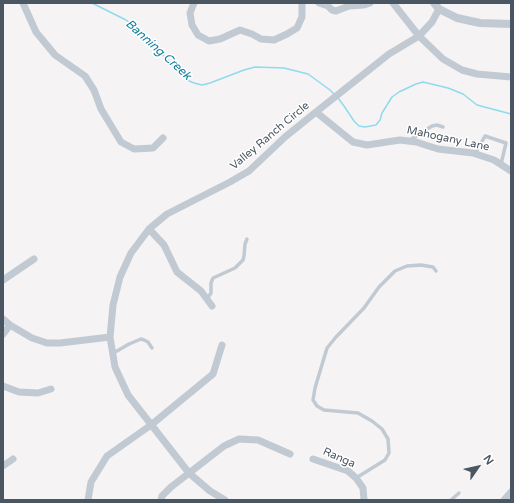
<!DOCTYPE html>
<style>
body{margin:0}
#map{position:relative;width:514px;height:503px;overflow:hidden;background:#f5f3f3;font-family:"Varela Round",sans-serif}
canvas{display:block}
.frame{position:absolute;inset:0;border:4px solid #4a5661;pointer-events:none}
.north{position:absolute;left:458px;top:447px;width:40px;height:40px;-webkit-text-stroke:3px #fff;paint-order:stroke;rotate:56deg;font-size:11px;font-weight:700;line-height:16px;text-align:center;color:#4a5661}
.north::after{content:'';display:block;margin:auto;width:14px;height:18px;background:#4a5661;clip-path:polygon(50% 0,100% 100%,50% 72%,0 100%)}
</style>
<div id="map">
<canvas width="514" height="503"></canvas>
<div class="frame"></div>
<div class="north">N</div>
</div>
<script>
const c = document.querySelector('canvas').getContext('2d');
c.lineJoin = 'round';
const toPath = rows => new Path2D(rows.map(r => 'M' + r).join(''));
function stroke(path, color, width, dash) { c.strokeStyle = color; c.lineWidth = width; c.lineCap = dash ? 'butt' : 'round'; c.setLineDash(dash || []); c.stroke(path); }
function label(font, color, halo, rows, align = 'center') {
  c.font = font + ' "Varela Round",sans-serif'; c.lineWidth = 3; c.setLineDash([]); c.textBaseline = 'middle'; c.strokeStyle = halo; c.fillStyle = color; for (const [text, x, y, turn = 0] of rows) {
    c.save(); c.translate(x, y); c.rotate((+turn || 0) * Math.PI / 180); c.textAlign = isNaN(turn) ? turn : align; if (halo) c.strokeText(text, 0, 0); c.fillText(text, 0, 0); c.restore();
  }
}
stroke(toPath([
 [92,3,126,20,139,30,187,80,194,83,202,85,210,83,244,70,255,67,284,68,308,74,330,90,334,94],
 [338,98,344,106,354,121,359,126,365,127,376,125,380,120,382,113,392,97,399,92,416,84,423,82,448,88,463,94,477,105,511,114]
]), '#90daee', 1.5);
stroke(toPath([
 [410,140,432,126,437,125,443,127],
 [475,154,485,136,506,143,501,164],
 [207,299,211,293,211,283,213,278,235,268,243,260,244,256,245,244,247,239],
 [113,352,117,351,129,344,141,339,144,340,148,342,152,348],
 [356,478,385,460,389,453,388,439,382,429,372,421,358,413,324,410,317,406,313,400,315,388,327,348,336,337,364,308,379,287,395,271,407,266,421,265,433,267,436,271],
 [451,500,459,493]
]), '#c1cad2', 3.5);
stroke(toPath([
 [23,3,36,32,55,55,85,76,94,90,101,109,121,142,134,149,153,148,163,138],
 [194,3,190,13,192,25,198,35,209,41,220,39,240,30,252,34,261,39,274,40,287,34,297,28,302,17,302,3],
 [319,3,328,6,332,10,336,11,349,6,364,5,370,3],
 [393,3,419,36,443,59,462,70,477,74,511,77],
 [316,112,353,142,367,145,400,140,416,142,438,149,473,153,494,160,511,171],
 [149,229,164,245,177,272,201,291,212,306],
 [3,280,34,259],
 [3,319,10,325,32,338,47,343,60,343,110,337],
 [3,334,10,325],
 [3,386,19,392,38,393,51,389],
 [313,459,348,471,356,478,363,488,364,500],
 [3,466,13,459],
 [88,500,91,482,107,456,151,425,213,374,222,345],
 [161,500,162,496,171,487,224,446,239,439,258,440,290,454],
 [225,500,210,491,189,473,128,395,115,367,110,337,113,305,120,277,131,253,149,229,167,214,230,182,249,171,285,137,316,112,389,54,419,36,432,22,439,9],
 [504,500,511,492]
]), '#c1cad2', 7);
stroke(toPath([
 [434,3,439,9,457,18,480,23,511,24]
]), '#c1cad2', 8);
label('11px', '#4a5661', '#fff', [
 ["Valley Ranch Circle",270,136,-40],
 ["Mahogany Lane",448,139,12],
 ["Ranga",339,458,24]
]);
label('italic 12px', '#0c7c9b', '#fff', [
 ["Banning Creek",158,50,42]
]);
</script>
